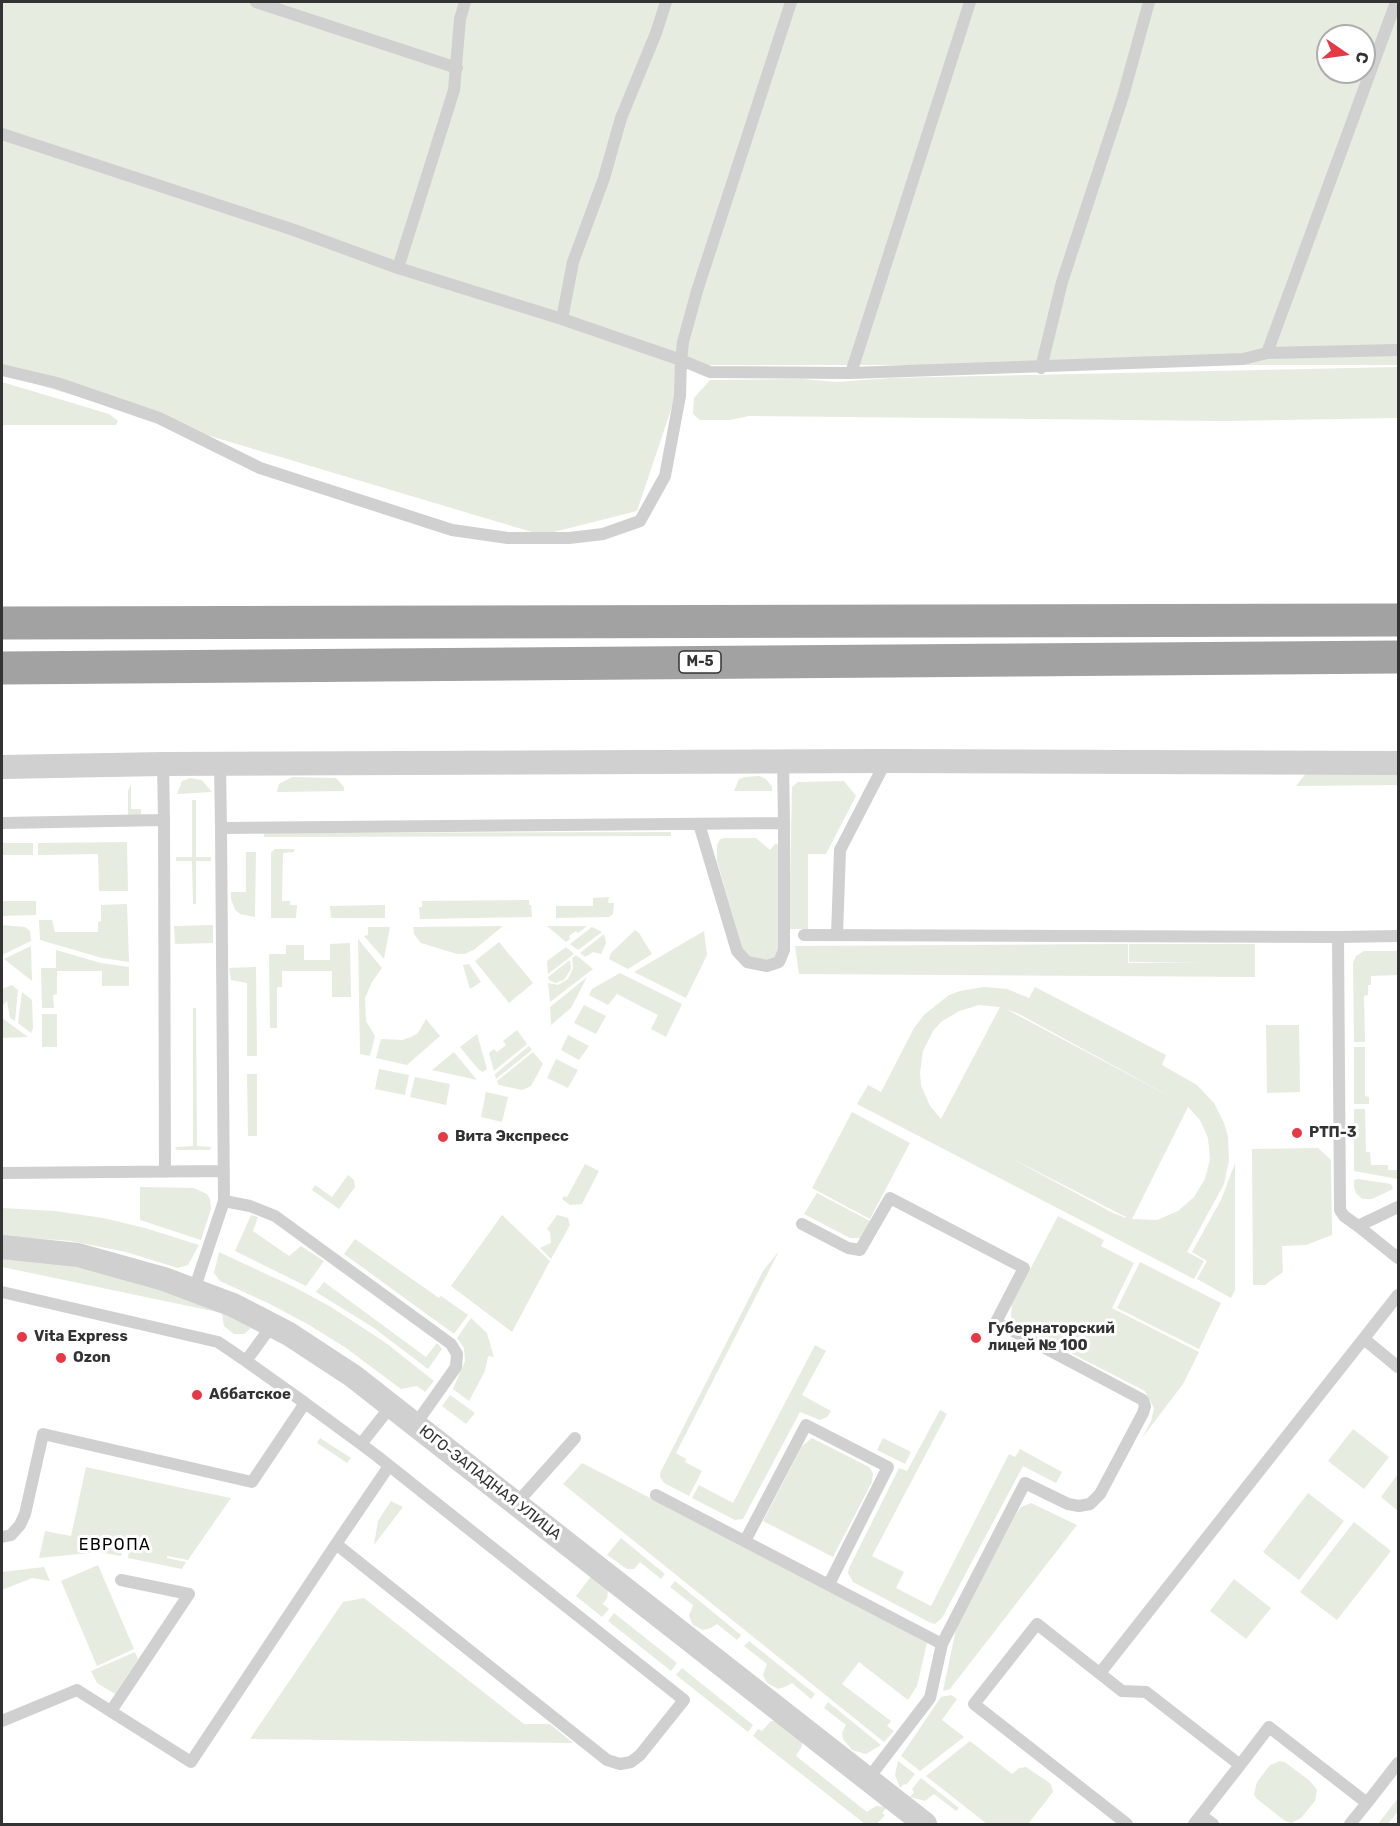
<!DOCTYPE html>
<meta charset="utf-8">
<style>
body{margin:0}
#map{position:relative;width:1400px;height:1826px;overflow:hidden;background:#fff;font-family:Rubik,sans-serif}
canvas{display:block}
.frame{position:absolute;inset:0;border:3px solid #333;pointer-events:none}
.north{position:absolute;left:1316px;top:24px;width:60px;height:60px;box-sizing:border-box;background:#fff;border:2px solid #adadad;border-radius:50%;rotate:103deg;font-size:16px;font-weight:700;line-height:24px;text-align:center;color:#333}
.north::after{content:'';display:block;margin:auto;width:21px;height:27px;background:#e63946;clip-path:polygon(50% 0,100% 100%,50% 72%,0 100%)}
</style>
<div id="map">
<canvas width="1400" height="1826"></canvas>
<div class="frame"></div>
<div class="north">С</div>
</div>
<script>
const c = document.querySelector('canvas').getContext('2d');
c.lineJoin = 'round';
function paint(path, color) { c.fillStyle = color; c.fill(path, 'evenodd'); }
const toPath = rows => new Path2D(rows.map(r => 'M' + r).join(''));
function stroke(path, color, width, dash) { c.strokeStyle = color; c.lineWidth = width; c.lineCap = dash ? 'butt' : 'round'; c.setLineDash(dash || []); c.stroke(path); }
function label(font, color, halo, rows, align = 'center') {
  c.font = font + ' Rubik,sans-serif'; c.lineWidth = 6; c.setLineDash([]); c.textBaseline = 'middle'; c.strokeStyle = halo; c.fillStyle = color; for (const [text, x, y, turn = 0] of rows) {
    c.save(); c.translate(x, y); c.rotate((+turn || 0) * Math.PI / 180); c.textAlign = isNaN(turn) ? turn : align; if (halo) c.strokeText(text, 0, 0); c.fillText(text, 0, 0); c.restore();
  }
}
paint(toPath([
 [2,2,1398,2,1398,365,686,365,637,511,542,535,2,374],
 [1328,36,1364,36,1364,72,1328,72],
 [1398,367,1398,418,1224,421,749,416,730,420,700,420,693,414,694,398,710,380,803,379,836,382,891,378],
 [2,382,109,414,118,421,116,425,2,425],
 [1398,769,1398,785,1296,786,1307,772],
 [292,777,336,778,344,787,344,791,277,792,279,784],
 [745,777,759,776,766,779,772,787,772,791,734,791,739,779],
 [190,778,202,780,212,792,177,794,182,781],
 [844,781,856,796,826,854,808,854,808,929,789,929,792,787,798,782],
 [131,784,131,809,141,809,141,817,128,817,128,791],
 [192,800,196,800,196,857,211,857,211,861,196,861,196,904,193,904,192,861,176,861,176,857,192,857],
 [671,832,671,836,264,837,264,833],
 [725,838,756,838,770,850,776,843,778,845,779,954,772,961,748,957,743,951,717,861,717,845,720,839],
 [127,842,128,891,99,891,98,854,38,855,38,843],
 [2,843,33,843,33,855,2,855],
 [275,849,294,849,294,852,283,853,282,901,290,901,290,905,297,905,296,918,271,918,271,853],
 [246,852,256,852,255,917,240,914,235,910,231,899,231,892,246,892],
 [609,897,608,903,614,903,613,914,609,917,556,918,556,906,593,906,593,898],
 [529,900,529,905,531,905,532,917,420,919,419,907,422,907,422,901],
 [2,901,36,901,36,915,2,916],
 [127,904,129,962,102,958,40,940,39,920,52,920,55,932,98,932,98,922,101,921,101,905],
 [385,905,385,918,331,918,330,906],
 [2,925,25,927,30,931,31,941,2,955],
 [213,925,213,943,175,944,174,926],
 [503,926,475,949,465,954,457,954,421,943,414,934,413,927],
 [547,926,587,926,578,933,576,931,569,936,570,939,566,942],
 [368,927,390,927,384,959,364,936,368,935],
 [592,927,602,932,578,950,570,944],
 [635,930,639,933,652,954,628,969,609,959,611,953],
 [704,931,707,955,686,998,634,972],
 [604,934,606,943,601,954,593,952,585,957,580,953],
 [358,939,382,968,372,982,365,998,366,1021,375,1036,370,1056,360,1054],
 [499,942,533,983,509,1003,475,961],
 [350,943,351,997,332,997,332,971,282,971,282,987,277,987,277,1028,270,1028,269,954,286,954,286,945,304,945,304,960,330,960,330,944],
 [1128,944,1128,963,1209,962,1129,962,1129,944,1255,944,1255,977,799,974,795,946],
 [31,946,32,981,4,959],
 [566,947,574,954,548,974,547,961],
 [56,950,101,963,129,967,129,986,102,986,102,971,57,971,57,994,53,995,54,1008,42,1008,41,968,56,968],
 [1364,951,1398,951,1398,975,1371,976,1371,985,1368,985,1368,995,1364,996,1365,1042,1354,1042,1353,963,1356,956],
 [576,955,593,969,550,1002,548,983,558,985,568,979,573,968,572,958],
 [570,960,571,969,564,980,555,983,549,980,548,977],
 [469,964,481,982,470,989,463,965],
 [256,967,257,1056,247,1056,247,983,231,980,229,968],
 [620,973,682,1004,666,1037,651,1029,658,1015,617,994,608,1005,589,995,592,989],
 [587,977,571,1008,551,1025,550,1007],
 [12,985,18,990,15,1021,10,1018,7,1001,2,1006,2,989],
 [984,987,1007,989,1029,998,1035,987,1166,1055,1162,1065,1197,1085,1214,1103,1224,1123,1228,1136,1229,1161,1224,1184,1187,1252,1204,1261,1194,1279,857,1104,868,1085,881,1092,914,1028,924,1015,949,995,960,991],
 [979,1005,1000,1007,941,1119,930,1106,921,1085,920,1073,923,1051,933,1031,941,1022,959,1011],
 [1006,1009,1019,1014,1184,1104],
 [1188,1107,1200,1120,1208,1138,1210,1159,1205,1179,1194,1197,1178,1211,1157,1220,1132,1219],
 [1005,1155,1126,1217,1126,1218,1113,1213],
 [22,992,32,1000,33,1028,31,1033,18,1023],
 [584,1005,606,1016,596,1034,574,1023],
 [193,1008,196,1008,197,1146,211,1147,210,1150,177,1150,175,1147,193,1146],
 [42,1014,57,1014,57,1047,42,1047],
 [2,1018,28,1037,2,1038],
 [426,1019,440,1036,407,1065,376,1058,381,1039,402,1040,411,1037,418,1033],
 [1266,1025,1299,1025,1300,1092,1267,1093],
 [517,1030,527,1044,494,1071,489,1053,494,1049,497,1052,506,1045,503,1041],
 [477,1034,487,1069,483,1072,478,1069,460,1047],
 [568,1035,589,1046,579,1060,561,1050],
 [529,1046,532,1050,496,1079,495,1074],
 [1354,1047,1365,1047,1365,1096,1369,1097,1369,1104,1354,1104],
 [454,1052,477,1080,432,1070],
 [533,1052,543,1064,531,1086,522,1090,499,1085,497,1081],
 [556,1059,578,1070,568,1088,547,1078],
 [379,1069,409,1075,405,1095,375,1089],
 [247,1074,257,1074,257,1136,248,1136],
 [415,1077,450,1084,446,1105,410,1097],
 [486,1092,508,1097,502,1122,481,1117],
 [1354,1109,1365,1109,1366,1152,1370,1152,1371,1165,1388,1165,1388,1170,1398,1170,1398,1179,1354,1171],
 [852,1112,910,1143,870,1219,812,1188],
 [1318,1148,1331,1160,1332,1235,1306,1245,1282,1246,1283,1272,1265,1285,1253,1285,1252,1149],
 [1235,1163,1235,1290,1231,1298,1197,1279,1207,1261,1192,1252,1221,1200],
 [585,1164,599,1171,582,1204,570,1205,562,1199,564,1196,567,1197],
 [348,1175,354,1180,355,1187,339,1209,312,1190,315,1185,332,1197],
 [1358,1179,1391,1184,1393,1189,1372,1199,1362,1199,1356,1193,1354,1187,1354,1180],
 [140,1187,194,1188,207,1194,210,1199,211,1209,201,1240,140,1220],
 [817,1193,870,1221,860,1238,850,1238,804,1214],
 [2,1208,55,1211,103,1218,145,1228,199,1245,188,1265,178,1268,126,1252,71,1241,2,1236],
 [251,1215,258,1217,253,1231,289,1256,301,1246,324,1261,306,1286,235,1251],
 [502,1215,550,1261,512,1332,451,1286],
 [557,1215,568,1218,570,1225,551,1259,540,1248,551,1243,550,1232,547,1229],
 [1058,1216,1104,1240,1101,1246,1134,1263,1112,1308,1199,1352,1183,1384,1142,1438,1151,1421,1154,1408,1145,1391,1018,1326,1011,1317,1012,1304],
 [355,1239,439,1298,441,1296,468,1315,454,1334,344,1254],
 [779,1251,676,1453,686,1459,685,1462,702,1471,689,1496,664,1483,660,1477,660,1473,763,1271],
 [219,1252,294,1287,331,1307,386,1343,434,1381,425,1392,417,1386,401,1389,346,1348,311,1326,270,1304,220,1281,214,1273],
 [2,1259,65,1264,193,1296,251,1328,244,1334,234,1334,224,1326,222,1313,2,1267],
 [1140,1262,1221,1303,1199,1349,1117,1308],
 [324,1282,426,1357,437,1343,442,1349,428,1369,374,1328,316,1292],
 [471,1318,487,1333,494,1357,488,1356,485,1371,469,1401,453,1389,465,1361,464,1348,457,1338],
 [815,1345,826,1351,802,1395,831,1411,827,1417,820,1420,800,1412,743,1519,735,1520,692,1498,699,1485,733,1503],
 [450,1395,475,1413,466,1424,442,1406],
 [940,1410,947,1414,872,1556,904,1572,896,1588,931,1606,1009,1454,1015,1457,1020,1449,1062,1472,1056,1483,1023,1466,942,1618,935,1624,931,1623,853,1582,848,1573,849,1568,899,1468,907,1471],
 [1353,1429,1389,1457,1364,1489,1328,1461],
 [320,1438,351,1458,347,1463,317,1443],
 [812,1438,869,1467,873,1473,872,1482,833,1557,763,1521,802,1446],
 [883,1438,911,1452,905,1464,877,1450],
 [582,1463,785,1567,927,1643,917,1686,908,1700,859,1662,842,1684,891,1721,887,1726,894,1731,884,1742,563,1484],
 [86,1467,182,1488,231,1498,188,1560,167,1556,167,1558,186,1562,182,1569,128,1558,129,1549,123,1548,121,1556,99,1552,39,1558,45,1531,71,1536],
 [1398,1474,1398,1511,1381,1497],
 [1308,1493,1344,1521,1299,1580,1263,1552],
 [391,1501,403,1507,374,1545,378,1521],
 [1031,1503,1077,1525,950,1689,943,1691,956,1629,1016,1514,1021,1507],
 [1354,1522,1391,1551,1337,1620,1300,1592],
 [621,1538,665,1574,661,1579,640,1562,634,1569,627,1569,607,1555],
 [98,1565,134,1649,97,1666,61,1581],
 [44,1567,50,1581,32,1578,2,1590,2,1572],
 [592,1575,608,1591,607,1598,603,1604,609,1609,602,1617,576,1596],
 [1234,1579,1271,1608,1246,1639,1210,1611],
 [675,1581,741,1635,737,1640,717,1624,711,1628,703,1630,693,1625,689,1616,693,1605,670,1587],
 [364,1598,524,1724,550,1724,573,1743,250,1739,343,1602],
 [614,1613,677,1663,671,1671,608,1621],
 [749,1641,815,1694,811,1699,792,1683,785,1687,778,1689,767,1683,763,1675,767,1664,744,1646],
 [135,1652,138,1659,115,1694,97,1683,91,1671],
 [682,1668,753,1725,748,1732,676,1675],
 [951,1695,957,1699,942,1720,964,1737,920,1771,901,1756,941,1697],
 [828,1702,881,1745,866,1754,852,1750,843,1739,842,1733,846,1725,824,1708],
 [771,1721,778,1721,802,1740,802,1746,796,1756,867,1812,876,1806,887,1807,882,1813,885,1815,877,1824,865,1824,753,1736,758,1729,762,1731],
 [970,1741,1012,1774,1019,1768,1026,1767,1051,1784,1053,1792,1028,1824,987,1824,926,1776],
 [898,1761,915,1774,906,1785,904,1784,900,1788,895,1775],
 [1280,1761,1286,1763,1310,1781,1317,1790,1315,1801,1301,1818,1291,1823,1285,1821,1256,1798,1254,1794,1257,1782,1270,1765],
 [921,1778,959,1808,956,1811,934,1794,925,1801,910,1797,914,1792,912,1789],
 [1398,1798,1398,1811,1388,1824,1378,1824]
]), '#e6ecdf');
stroke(toPath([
 [256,2,457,68],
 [791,2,697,291,683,342,681,360,710,372,851,373,1243,359,1267,353,1398,350],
 [2,134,294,230,398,268,562,319],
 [398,268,454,90,460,19,465,2],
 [1267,353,1396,2],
 [1041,368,1062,282,1123,96,1149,2],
 [2,370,57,383,159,418,260,468,452,530,508,538,569,538,603,534,640,521,665,476,680,396,681,360,562,319,573,262,604,178,621,118,656,33,666,2],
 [851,373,970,2],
 [220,764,221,828,784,823,783,761],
 [164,820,165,1172],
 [2,823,164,820,163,764],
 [699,824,737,951,747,962,767,966,779,962,784,950,784,823],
 [804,935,1338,937],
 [837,935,840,850,886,761],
 [1398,936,1338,937,1340,1210,1344,1216,1358,1226,1398,1207],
 [2,1173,224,1171],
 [224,1201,250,1206,275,1216,451,1344,457,1354,456,1367,415,1425],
 [1358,1226,1398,1258],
 [194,1290,224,1201,221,828],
 [2,1292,218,1342,246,1361,272,1325],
 [1364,1339,1398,1367],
 [246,1361,305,1403],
 [389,1466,336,1544,607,1760,620,1764,631,1762,640,1755,684,1700,377,1456,361,1444,391,1406],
 [656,1495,942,1644,1025,1483,1068,1504,1079,1506,1090,1504,1100,1494,1143,1413,1145,1406,1143,1400,996,1322,1024,1268,890,1198,860,1250,848,1248,802,1224],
 [516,1504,575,1438],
 [2,1537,11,1535,20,1525,25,1514,43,1434,252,1482,305,1403,361,1444],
 [745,1541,806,1425,888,1467,829,1584],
 [1100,1673,1398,1295],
 [111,1711,189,1594,121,1580],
 [2,1721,77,1690,191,1762,336,1544],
 [1240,1765,1269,1727,1367,1803,1398,1763],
 [868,1779,930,1698,942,1644],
 [1127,1824,974,1704,1037,1624,1122,1691,1146,1692,1240,1765,1201,1815],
 [1194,1824,1201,1815,1213,1824],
 [1350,1824,1367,1803]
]), '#d0d0d0', 12);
stroke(toPath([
 [2,767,163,764,886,761,1398,763],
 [2,1247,78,1255,164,1279,233,1305,289,1334,353,1376,925,1824]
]), '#d0d0d0', 24);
stroke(toPath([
 [2,623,1398,620],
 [2,668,1398,657]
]), '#a2a2a2', 33);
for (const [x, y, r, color] of [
 [1297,1133,6,"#e63946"],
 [443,1137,6,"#e63946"],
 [22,1337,6,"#e63946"],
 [976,1338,6,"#e63946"],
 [61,1358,6,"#e63946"],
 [197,1395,6,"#e63946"]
]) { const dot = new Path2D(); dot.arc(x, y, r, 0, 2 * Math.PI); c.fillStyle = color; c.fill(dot); stroke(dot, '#fff', 2); }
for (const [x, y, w] of [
 [700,662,42]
]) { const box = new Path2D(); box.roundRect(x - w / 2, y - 11, w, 22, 4.5); c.fillStyle = '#fff'; c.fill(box); stroke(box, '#333', 1.5); }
label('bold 14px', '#333', null, [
 ["М-5",700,662]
]);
label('bold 15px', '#333', '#fff', [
 ["РТП-3",1309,1133],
 ["Вита Экспресс",455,1137],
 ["Губернаторский",988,1329],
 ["лицей № 100",988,1346],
 ["Vita Express",34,1337],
 ["Ozon",73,1358],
 ["Аббатское",209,1395]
], 'left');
label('15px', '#333', '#fff', [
 ["ЮГО-ЗАПАДНАЯ УЛИЦА",490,1483,38]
]);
c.letterSpacing = '1.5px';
label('16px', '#000', '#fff', [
 ["ЕВРОПА",115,1545]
]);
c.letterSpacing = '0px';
</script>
